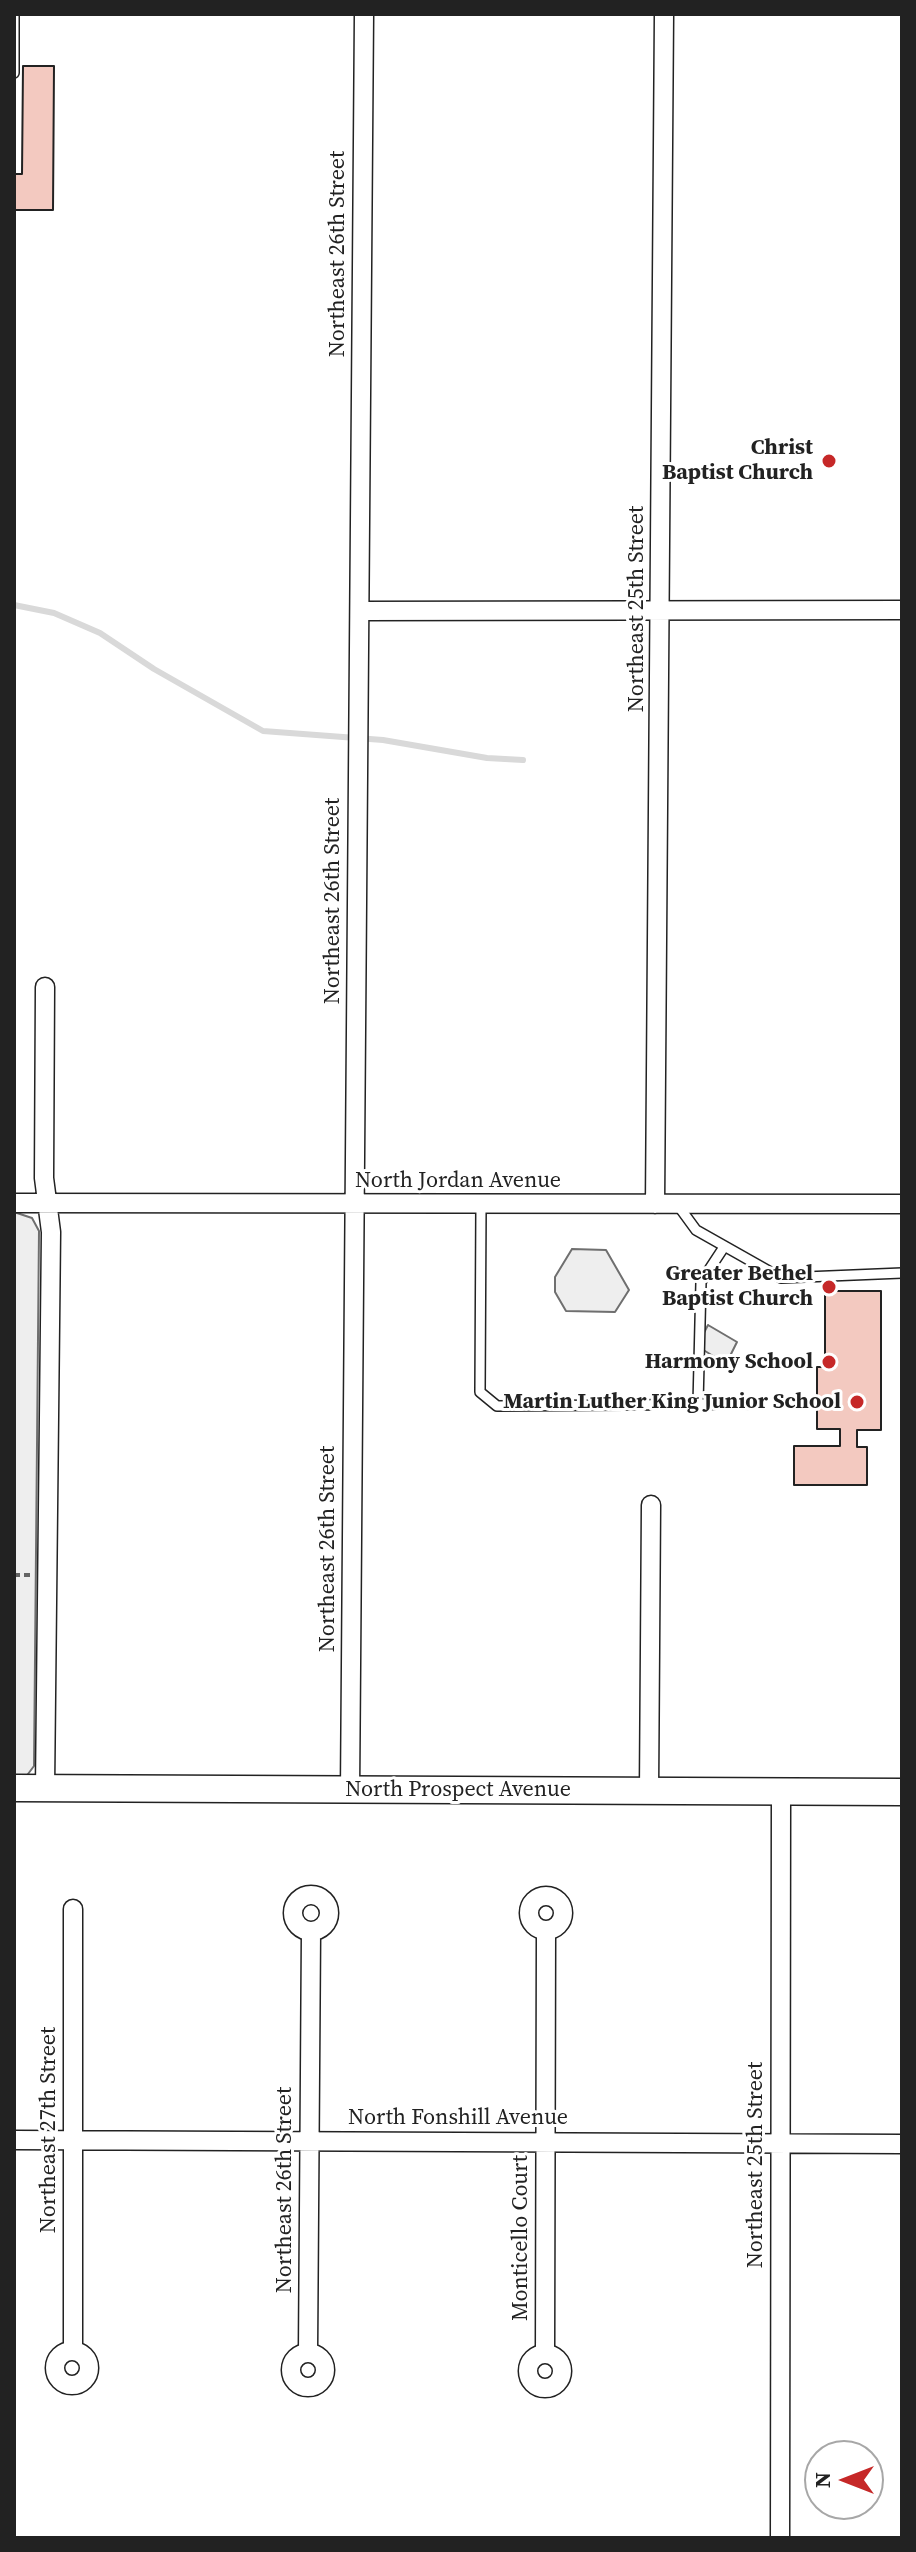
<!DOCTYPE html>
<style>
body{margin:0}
#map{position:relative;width:916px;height:2552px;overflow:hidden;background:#fff;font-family:"Source Serif 4",serif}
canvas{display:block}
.frame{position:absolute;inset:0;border:16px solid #222;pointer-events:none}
.north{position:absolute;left:804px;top:2440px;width:80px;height:80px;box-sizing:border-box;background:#fff;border:2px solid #a7a7a7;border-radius:50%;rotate:270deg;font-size:22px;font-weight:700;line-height:32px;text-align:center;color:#222}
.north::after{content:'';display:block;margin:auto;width:28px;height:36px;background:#c62828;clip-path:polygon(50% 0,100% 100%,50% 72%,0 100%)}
</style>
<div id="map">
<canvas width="916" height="2552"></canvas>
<div class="frame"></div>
<div class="north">N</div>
</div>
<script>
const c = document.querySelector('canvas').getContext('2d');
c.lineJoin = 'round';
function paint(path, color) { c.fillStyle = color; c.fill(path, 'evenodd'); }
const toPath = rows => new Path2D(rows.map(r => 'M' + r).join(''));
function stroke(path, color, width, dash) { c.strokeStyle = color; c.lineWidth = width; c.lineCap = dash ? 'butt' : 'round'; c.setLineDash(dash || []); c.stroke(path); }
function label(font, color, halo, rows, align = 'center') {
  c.font = font + ' "Source Serif 4",serif'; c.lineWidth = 6; c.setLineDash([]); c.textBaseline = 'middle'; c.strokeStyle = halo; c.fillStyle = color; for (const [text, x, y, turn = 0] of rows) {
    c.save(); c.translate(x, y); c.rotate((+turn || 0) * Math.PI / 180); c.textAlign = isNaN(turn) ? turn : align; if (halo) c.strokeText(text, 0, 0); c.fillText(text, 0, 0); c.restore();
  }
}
const green = toPath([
 [14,1212,32,1218,39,1231,34,1766,25,1778,14,1778,14,1212],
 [572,1249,606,1250,629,1290,615,1312,566,1311,555,1292,555,1277,572,1249],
 [708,1325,737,1342,726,1364,697,1346,708,1325]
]);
paint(green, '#eee');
stroke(green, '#6f6f6f', 2);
stroke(toPath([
 [14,605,54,613,100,633,154,669,263,731,383,740,487,758,523,760]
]), '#d9d9d9', 6);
const building = toPath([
 [23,66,54,66,53,210,14,210,14,174,22,174,23,66],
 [825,1291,881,1291,881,1430,857,1430,857,1447,867,1447,867,1485,794,1485,794,1446,840,1446,840,1429,817,1429,817,1367,825,1367,825,1291]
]);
paint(building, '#f3c9c0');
stroke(building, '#222', 2);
const lane = toPath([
 [14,73,14,14],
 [677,1204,696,1230,781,1278,902,1273],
 [481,1205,480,1392,497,1406,752,1404],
 [698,1404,701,1282,724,1247]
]);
const street = toPath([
 [360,611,902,610],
 [14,1203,902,1204],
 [655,1204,664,14],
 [45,1788,51,1232,44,1178,45,987],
 [350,1789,364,14],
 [649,1791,651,1505],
 '293 1913a18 18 0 1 1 36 0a18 18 0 1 1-36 0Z',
 '529 1913a17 17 0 1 1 34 0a17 17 0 1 1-34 0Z',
 [14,2140,902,2144],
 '55 2368a17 17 0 1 1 34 0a17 17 0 1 1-34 0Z',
 [73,2351,73,1909],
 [308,2352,311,1932],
 '291 2370a17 17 0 1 1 34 0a17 17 0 1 1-34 0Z',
 '528 2371a17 17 0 1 1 34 0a17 17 0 1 1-34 0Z',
 [545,2354,546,1931],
 [780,2538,781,1793]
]);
const secondary = toPath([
 [14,1788,902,1792]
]);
stroke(lane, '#222', 12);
stroke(street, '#222', 21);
stroke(secondary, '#222', 29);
stroke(toPath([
 [14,1575,32,1575]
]), '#646464', 4, [6, 4]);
stroke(lane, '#fff', 9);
stroke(street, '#fff', 18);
stroke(secondary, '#fff', 26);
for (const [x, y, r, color] of [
 [829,461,8,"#c62828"],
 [829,1287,8,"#c62828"],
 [829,1362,8,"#c62828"],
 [857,1402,8,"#c62828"]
]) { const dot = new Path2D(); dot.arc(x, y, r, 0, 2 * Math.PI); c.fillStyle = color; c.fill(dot); stroke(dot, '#fff', 3); }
label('22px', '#222', '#fff', [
 ["Northeast 26th Street",338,254,-90],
 ["Northeast 25th Street",637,609,-90],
 ["Northeast 26th Street",333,901,-90],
 ["North Jordan Avenue",458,1181],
 ["Northeast 26th Street",328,1549,-90],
 ["North Prospect Avenue",458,1790],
 ["North Fonshill Avenue",458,2118],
 ["Northeast 27th Street",49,2130,-90],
 ["Northeast 25th Street",756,2165,-90],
 ["Northeast 26th Street",285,2190,-90],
 ["Monticello Court",521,2238,-90]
]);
label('bold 22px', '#222', '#fff', [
 ["Christ",813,448],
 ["Baptist Church",813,473],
 ["Greater Bethel",813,1274],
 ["Baptist Church",813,1299],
 ["Harmony School",813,1362],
 ["Martin Luther King Junior School",841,1402]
], 'right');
</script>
